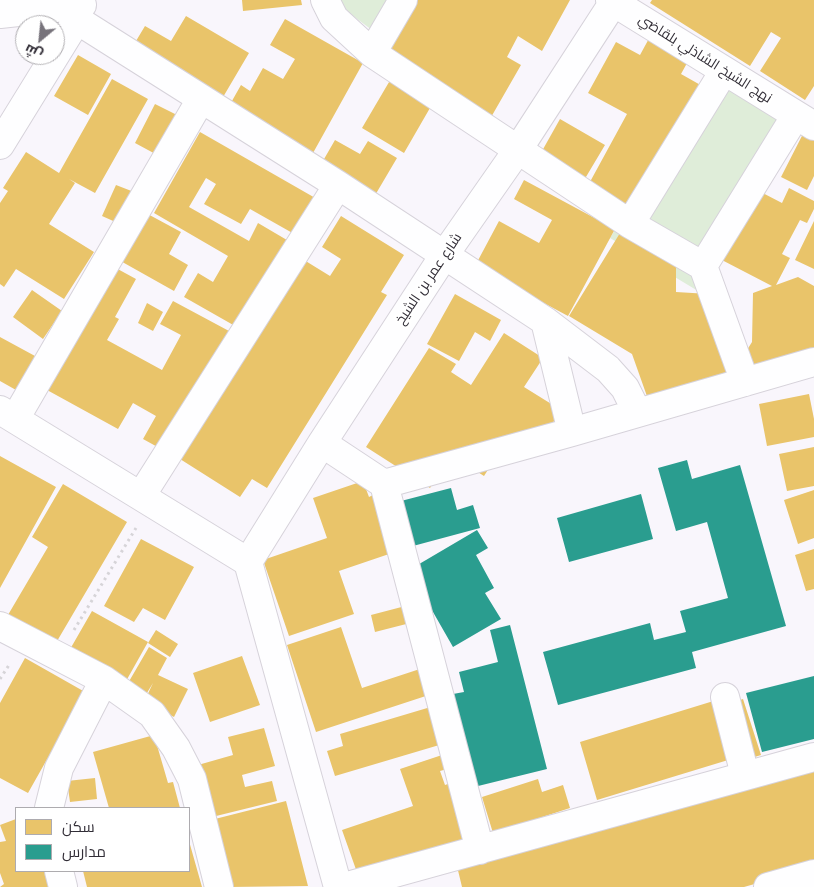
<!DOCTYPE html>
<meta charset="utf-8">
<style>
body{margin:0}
#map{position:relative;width:814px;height:887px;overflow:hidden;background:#f9f6fc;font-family:Helvetica,Cairo,sans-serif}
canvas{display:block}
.legend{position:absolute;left:15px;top:807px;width:175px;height:65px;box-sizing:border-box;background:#fff;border:1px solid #adabaf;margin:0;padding:6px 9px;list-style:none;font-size:15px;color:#312d36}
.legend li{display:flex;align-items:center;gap:10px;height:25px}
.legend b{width:25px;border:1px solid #adabaf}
.north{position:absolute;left:15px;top:15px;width:50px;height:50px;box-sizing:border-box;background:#fff;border:1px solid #adabaf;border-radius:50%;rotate:208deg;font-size:14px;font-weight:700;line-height:20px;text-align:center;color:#312d36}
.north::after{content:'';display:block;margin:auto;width:18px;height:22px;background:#77737b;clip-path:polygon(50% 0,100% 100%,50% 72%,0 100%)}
</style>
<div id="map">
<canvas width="814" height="887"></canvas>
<ul class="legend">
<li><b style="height:14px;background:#e9c46a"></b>سكن</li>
<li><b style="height:14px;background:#2a9d8f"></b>مدارس</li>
</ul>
<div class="north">ش</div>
</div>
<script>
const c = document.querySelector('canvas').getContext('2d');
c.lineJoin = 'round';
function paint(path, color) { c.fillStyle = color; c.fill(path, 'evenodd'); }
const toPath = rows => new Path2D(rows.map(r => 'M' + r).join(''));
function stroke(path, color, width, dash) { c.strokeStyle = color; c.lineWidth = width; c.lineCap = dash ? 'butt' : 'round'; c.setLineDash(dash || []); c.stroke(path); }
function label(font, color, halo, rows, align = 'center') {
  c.font = font + ' Helvetica,Cairo,sans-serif'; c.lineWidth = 5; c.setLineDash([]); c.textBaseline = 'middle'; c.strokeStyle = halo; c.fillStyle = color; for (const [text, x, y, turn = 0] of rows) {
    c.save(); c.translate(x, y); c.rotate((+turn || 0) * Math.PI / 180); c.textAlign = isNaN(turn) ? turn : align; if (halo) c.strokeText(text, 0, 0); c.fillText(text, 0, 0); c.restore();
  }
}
paint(toPath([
 [336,0,400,0,380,36,337,4],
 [719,58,806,111,698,291,610,238]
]), '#dfedd9');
paint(toPath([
 [242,0,301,0,302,5,243,11],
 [417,0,570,0,542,51,518,36,507,57,521,65,490,119,384,60],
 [652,0,814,0,814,86,805,100,760,71,781,38,771,32,750,66,650,3],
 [186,16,249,53,216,109,127,56,145,26,171,41],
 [285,19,363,63,308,162,224,115,241,85,250,91,263,68,283,79,295,59,270,45],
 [652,33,692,54,681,74,704,87,629,215,585,191,627,114,588,93,616,42,640,55],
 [78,55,111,74,88,115,54,96],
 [392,77,434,101,404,153,362,128],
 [112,79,148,99,95,193,69,179,75,183,49,224,94,252,64,299,16,269,4,287,0,284,0,203,8,191,3,188,26,152,59,173],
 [155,104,181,117,161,157,135,143],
 [560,119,605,145,577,192,533,167],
 [806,128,814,132,814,176,807,190,781,177],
 [200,132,317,199,296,235,250,209,241,224,204,204,216,184,206,178,189,207,249,241,258,223,292,243,235,326,184,297,198,273,213,282,228,256,154,213],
 [335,140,360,154,368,141,397,158,374,197,320,166],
 [524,180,615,229,568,316,475,266,499,221,539,243,552,220,514,199],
 [116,185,134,192,120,224,102,216],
 [789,188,814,201,814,209,807,223,800,220,782,254,790,258,776,285,798,277,814,286,814,364,742,385,654,416,632,354,569,316,620,233,676,266,676,292,709,294,747,350,752,342,753,293,772,286,718,258,755,189,782,203],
 [144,212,181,232,169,254,188,265,174,291,117,259],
 [341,216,404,255,381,292,387,295,267,488,252,479,240,497,180,459,304,260,330,276,341,259,322,247],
 [814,221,814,269,795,260],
 [114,267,136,279,115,317,119,319,107,340,162,370,181,335,160,324,173,301,229,331,163,450,143,439,156,416,133,403,118,429,47,390],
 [32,290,62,311,43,339,13,317],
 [455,294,501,320,490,341,475,332,459,361,427,344],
 [147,303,163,312,153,331,138,323],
 [504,333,543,358,524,387,561,410,532,456,507,440,484,476,451,455,430,488,366,447,429,348,456,364,451,372,471,385],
 [0,337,35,356,16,390,0,381],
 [809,394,814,419,814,437,767,446,759,404],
 [814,447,814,486,787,491,779,454],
 [0,456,56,487,0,588],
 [363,481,369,497,373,495,392,553,339,571,354,614,289,636,263,560,327,538,313,498],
 [63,484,127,522,53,648,5,620,48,547,32,537],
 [814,490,814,538,798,544,784,500],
 [141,539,194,567,165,620,143,608,134,622,104,606],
 [814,549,814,589,806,591,795,555],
 [413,604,418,621,375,632,371,615],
 [92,611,148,642,121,690,65,658],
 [341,627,362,688,429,666,438,692,316,732,287,645],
 [156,630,178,644,170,657,148,643],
 [149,647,167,658,158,675,188,689,174,717,144,702,153,683,142,701,124,690],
 [242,656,260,705,210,722,193,673],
 [25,658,85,692,28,793,0,778,0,703],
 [720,699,738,757,597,800,580,742],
 [743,699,761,755,742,761,725,705],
 [434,706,446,743,335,776,327,751,343,746,340,734],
 [264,728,275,766,242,775,245,787,272,781,277,801,212,817,198,765,233,755,228,737],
 [154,735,168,783,173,782,180,808,109,808,93,752],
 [442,755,447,769,440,771,445,785,465,778,484,835,359,878,342,830,413,806,400,769],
 [814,759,814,867,744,887,462,887,455,858],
 [95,778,97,799,70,802,67,781],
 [538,779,542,792,563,785,570,808,493,833,482,797],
 [286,801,308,886,229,887,211,820],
 [16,819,16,871,52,871,57,887,0,887,4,884,0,873,0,842,6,841,0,825],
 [189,841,202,887,87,887,83,871,189,871]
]), '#e9c46a');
paint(toPath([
 [687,460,692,479,740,465,786,626,692,652,696,668,558,705,543,652,650,623,654,640,686,632,680,611,728,598,707,522,676,531,658,468],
 [451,488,457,510,473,505,480,528,413,546,401,501],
 [641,494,653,539,569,562,557,518],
 [477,530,488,548,476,555,494,588,485,593,501,619,453,647,409,570],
 [510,625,547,769,474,787,469,757,453,694,464,692,459,672,498,662,490,630],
 [814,676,814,739,762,752,746,693]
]), '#2a9d8f');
const street = toPath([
 [325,0,334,18,372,53,630,224,703,266,745,382],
 [610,0,814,126],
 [0,14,82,5],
 [77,20,338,185,545,321,608,369,625,388,637,412],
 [372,53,403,0],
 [0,145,77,20,81,0],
 [630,224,724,71],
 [703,266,796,115],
 [545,321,572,432],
 [0,410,248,562,338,887],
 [15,419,201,99],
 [322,443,384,484,480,850],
 [384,484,572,432,814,362],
 [141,496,338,185],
 [248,562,322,443,445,254,519,148,615,0],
 [0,626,104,680,152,714,176,748,192,779,219,887],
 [725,697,745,775],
 [49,808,59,768,104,680],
 [59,871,63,887],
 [344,887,814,757],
 [768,887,814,874]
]);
stroke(street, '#d6d2da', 30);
stroke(toPath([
 [74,630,136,528],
 [0,679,9,665]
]), '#d6d4d8', 3, [2.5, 4]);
stroke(street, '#fefeff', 28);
label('14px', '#312d36', '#fff', [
 ["نهج الشيخ الشاذلي بلقاضي",705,59,32],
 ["شارع عمر بن الشيخ",429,279,-56]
]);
</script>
